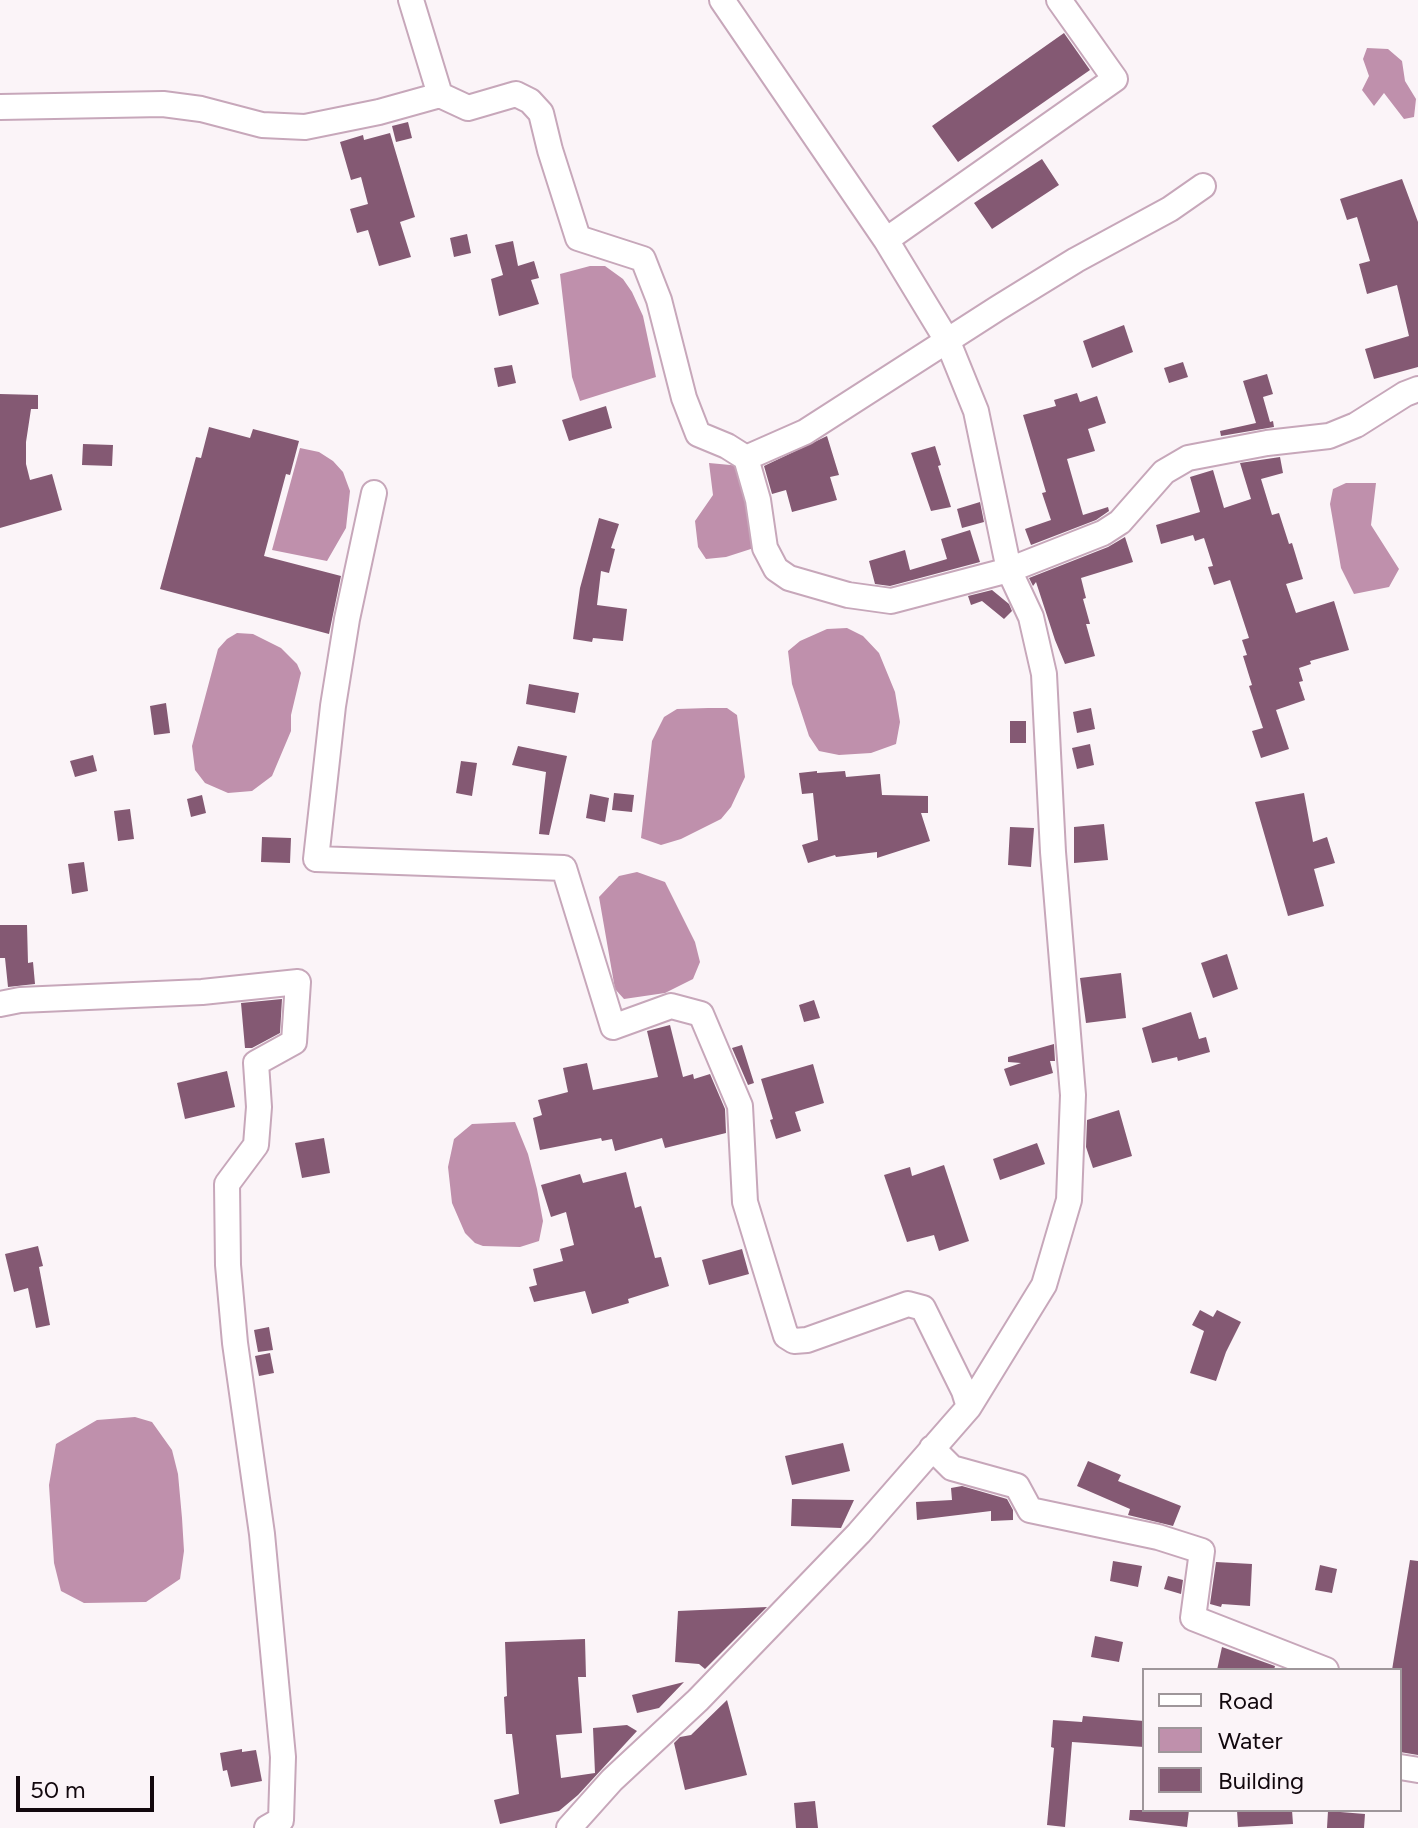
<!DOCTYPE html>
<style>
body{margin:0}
#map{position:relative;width:1418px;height:1828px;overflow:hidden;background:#fbf4f8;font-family:Figtree,sans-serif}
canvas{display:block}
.legend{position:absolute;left:1142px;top:1668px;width:260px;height:144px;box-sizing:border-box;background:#fbf4f8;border:2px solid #9e969a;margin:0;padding:10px 14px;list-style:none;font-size:24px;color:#12080e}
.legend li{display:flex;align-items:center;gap:16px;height:40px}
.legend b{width:40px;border:2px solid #9e969a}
.scale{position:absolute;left:16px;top:1776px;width:138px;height:36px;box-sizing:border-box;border:4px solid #12080e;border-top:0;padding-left:10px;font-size:24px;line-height:28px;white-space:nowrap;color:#12080e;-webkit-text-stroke:6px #fbf4f8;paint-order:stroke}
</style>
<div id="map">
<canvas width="1418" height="1828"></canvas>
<ul class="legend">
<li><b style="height:10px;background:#fff"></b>Road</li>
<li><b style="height:22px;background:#bf90ac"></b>Water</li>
<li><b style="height:22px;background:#845973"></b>Building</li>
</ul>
<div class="scale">50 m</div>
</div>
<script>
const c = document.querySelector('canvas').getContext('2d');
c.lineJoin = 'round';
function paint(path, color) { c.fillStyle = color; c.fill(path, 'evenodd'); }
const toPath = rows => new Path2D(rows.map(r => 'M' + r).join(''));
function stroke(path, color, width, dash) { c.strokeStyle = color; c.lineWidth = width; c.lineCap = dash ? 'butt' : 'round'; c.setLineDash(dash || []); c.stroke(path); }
paint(toPath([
 [1367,48,1388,49,1402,61,1405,81,1416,99,1414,117,1404,119,1384,93,1374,106,1362,90,1369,76,1363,59],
 [590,266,605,266,623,279,632,292,643,316,656,377,580,401,572,377,560,274],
 [300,448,319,452,333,461,343,472,350,491,346,528,327,561,272,550],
 [709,463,741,466,757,547,726,557,706,559,698,547,695,521,713,495],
 [1346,483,1376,483,1371,525,1399,569,1389,587,1354,594,1341,568,1330,504,1333,489],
 [847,628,863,636,879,653,895,692,900,722,896,744,871,753,839,755,819,751,809,736,792,684,788,651,800,641,827,629],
 [237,633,253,634,281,648,297,664,301,673,291,715,291,731,272,776,252,791,228,793,205,783,195,770,192,746,218,649,227,639],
 [708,708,727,708,737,715,745,777,731,807,721,819,681,839,661,845,641,838,652,741,664,717,677,709],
 [637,872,665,882,695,942,700,962,693,979,665,993,624,999,615,989,599,897,619,876],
 [515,1122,528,1154,537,1189,543,1221,539,1241,520,1247,483,1246,475,1243,465,1233,452,1203,448,1167,454,1139,472,1124],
 [135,1417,152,1422,172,1450,178,1474,182,1518,184,1551,180,1579,146,1602,84,1603,61,1591,54,1563,49,1485,56,1444,97,1420]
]), '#bf90ac');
paint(toPath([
 [1064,33,1090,70,958,162,932,126],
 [408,122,412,138,396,142,392,126],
 [390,133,415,217,400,222,411,257,379,266,368,230,357,233,350,209,368,204,361,177,351,180,340,142,363,135,364,140],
 [1042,159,1059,185,992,229,974,203],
 [1402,179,1418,222,1418,367,1374,379,1365,349,1409,336,1397,285,1367,294,1359,264,1370,261,1357,217,1347,220,1340,199],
 [467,234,471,253,454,257,450,238],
 [513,241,518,266,534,261,539,278,531,280,539,304,499,316,491,279,503,275,495,245],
 [1124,325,1133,352,1092,368,1083,341],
 [1183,362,1188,377,1169,383,1164,368],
 [512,365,516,383,498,387,494,368],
 [1267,374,1273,394,1263,397,1270,422,1273,421,1274,427,1221,436,1220,431,1256,423,1243,381],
 [1077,393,1080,402,1097,396,1106,423,1088,429,1095,451,1067,459,1083,515,1108,507,1109,511,1096,520,1031,545,1025,529,1051,520,1042,493,1046,492,1023,415,1056,406,1054,400],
 [0,394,38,395,38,409,31,409,26,442,26,464,30,480,52,474,62,510,0,528],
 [606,406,612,428,569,441,562,420],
 [209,427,250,438,253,429,299,441,290,475,286,474,264,556,341,576,329,634,160,589,196,457,201,458],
 [827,436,839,475,830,477,837,500,792,512,786,490,772,494,764,466],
 [83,444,113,445,112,466,82,465],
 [935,446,941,465,938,466,951,507,931,511,911,453],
 [1280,457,1283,473,1261,479,1272,515,1279,513,1289,544,1292,543,1303,579,1286,584,1296,613,1334,601,1349,650,1310,661,1311,664,1299,668,1303,681,1299,682,1305,700,1276,710,1289,749,1261,758,1252,731,1263,728,1249,686,1252,685,1243,656,1247,655,1242,640,1249,638,1230,580,1214,585,1208,567,1213,566,1204,538,1195,541,1193,535,1161,544,1156,525,1200,512,1190,477,1213,470,1224,508,1251,499,1240,463],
 [980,502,984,522,962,528,957,509],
 [599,518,619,524,611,548,615,549,609,573,601,571,597,605,627,609,623,641,593,638,592,642,573,639,580,588],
 [970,530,980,562,890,586,875,584,869,561,905,550,910,570,947,559,941,539],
 [1125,537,1133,562,1081,578,1086,598,1083,599,1090,624,1086,624,1095,656,1065,664,1055,640,1036,582,1033,586,1029,578,1108,547],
 [992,590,1009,604,1012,611,1004,619,982,601,971,605,968,596],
 [529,684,579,693,575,713,526,704],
 [166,703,170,733,154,735,150,706],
 [1091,708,1095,729,1077,733,1073,712],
 [1010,721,1026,721,1026,743,1010,743],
 [1090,744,1094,765,1077,769,1072,748],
 [518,746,567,756,549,835,539,834,546,772,512,765],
 [93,755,97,771,75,777,70,761],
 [461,761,477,763,472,796,456,793],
 [817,771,817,773,845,771,846,777,880,774,882,795,928,796,928,813,921,813,930,841,877,858,877,852,836,857,835,855,808,863,802,845,818,840,813,793,802,794,799,773],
 [614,793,634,795,632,812,612,810],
 [1304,793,1313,842,1327,837,1335,863,1314,869,1324,906,1288,916,1255,802],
 [590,794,609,798,605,822,586,818],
 [202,795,206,813,191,817,187,799],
 [130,809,134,839,118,841,114,811],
 [1104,824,1108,860,1074,863,1074,827],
 [1010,827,1034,828,1031,867,1008,865],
 [262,837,291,838,290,863,261,862],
 [84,862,88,891,72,894,68,864],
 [0,925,27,925,28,963,33,962,35,984,8,987,5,958,0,958],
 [1227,954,1238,989,1213,998,1201,963],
 [1121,973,1126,1018,1086,1023,1080,978],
 [282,999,280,1033,252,1048,245,1048,241,1003],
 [814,1000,820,1018,804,1022,799,1005],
 [1191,1012,1199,1039,1206,1037,1210,1052,1178,1061,1177,1057,1152,1063,1142,1028],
 [670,1025,683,1077,693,1074,694,1079,710,1074,725,1109,726,1133,665,1148,662,1138,615,1151,612,1139,602,1141,601,1138,540,1150,533,1118,542,1115,538,1100,568,1092,563,1068,587,1063,593,1090,658,1077,647,1031],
 [1054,1044,1055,1061,1050,1061,1053,1073,1010,1086,1004,1069,1021,1063,1008,1062,1008,1057],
 [742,1045,754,1083,748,1085,732,1048],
 [813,1064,824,1103,795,1112,801,1131,776,1139,770,1120,773,1119,761,1079],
 [227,1071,235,1107,185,1119,177,1083],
 [1119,1110,1132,1156,1093,1168,1086,1147,1087,1120],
 [324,1138,330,1173,302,1178,295,1143],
 [1037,1143,1045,1164,1000,1180,993,1159],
 [944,1165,969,1241,939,1251,934,1235,907,1242,884,1175,910,1167,912,1176],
 [626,1172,635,1208,641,1206,655,1258,661,1257,669,1286,628,1299,629,1303,592,1314,585,1291,534,1302,529,1287,537,1285,533,1269,563,1261,560,1249,574,1245,566,1212,551,1217,541,1185,580,1174,583,1183],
 [38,1246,43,1266,39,1267,50,1325,36,1328,28,1288,14,1292,5,1254],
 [742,1249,749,1274,709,1285,702,1260],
 [1200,1310,1213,1317,1217,1310,1241,1322,1226,1352,1216,1381,1190,1373,1204,1331,1192,1325],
 [269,1327,273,1350,258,1352,254,1330],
 [270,1353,274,1373,259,1376,255,1356],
 [843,1443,850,1471,792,1485,785,1456],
 [1088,1461,1121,1475,1118,1481,1181,1506,1173,1526,1128,1515,1130,1509,1077,1486],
 [962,1486,1007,1499,1013,1510,1013,1520,991,1521,991,1511,917,1520,916,1502,952,1500,951,1488],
 [792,1499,854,1500,841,1528,791,1526],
 [1410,1560,1418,1561,1418,1755,1400,1752,1400,1670,1392,1670],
 [1113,1561,1142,1566,1138,1587,1110,1581],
 [1216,1562,1252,1564,1250,1606,1222,1604,1221,1607,1210,1604],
 [1320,1565,1337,1569,1332,1593,1315,1590],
 [1168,1576,1183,1580,1181,1594,1164,1589],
 [767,1607,705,1669,699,1664,675,1662,678,1611],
 [1095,1636,1123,1642,1119,1662,1091,1657],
 [585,1639,586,1677,578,1677,582,1733,556,1735,561,1778,595,1773,593,1728,627,1725,637,1731,578,1795,559,1811,500,1824,494,1800,519,1794,512,1734,506,1734,504,1697,507,1696,505,1642],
 [1222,1647,1275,1666,1274,1670,1217,1670],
 [684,1682,659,1708,637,1713,632,1695],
 [727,1700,747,1775,685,1790,674,1743,680,1737,691,1735],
 [1083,1716,1144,1721,1144,1747,1072,1742,1065,1827,1047,1825,1054,1748,1051,1747,1053,1720,1082,1722],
 [242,1749,242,1752,256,1750,262,1781,231,1787,227,1770,223,1771,220,1753],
 [815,1801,818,1828,796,1828,794,1803],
 [1130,1810,1189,1810,1187,1827,1129,1820],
 [1237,1810,1292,1810,1293,1824,1238,1827],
 [1328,1811,1365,1814,1364,1828,1327,1828]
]), '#845973');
const minor = toPath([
 [411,0,440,95,468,108,516,94,530,101,541,113,550,150,578,238,643,259,659,300,684,398,698,434,727,446,746,458,758,500,765,548,776,569,789,578,848,595,891,601,1009,570,1103,533,1120,522,1164,472,1188,458,1267,443,1329,436,1356,425,1405,394,1418,389],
 [722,0,886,240],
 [0,107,163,104,201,109,262,125,305,127,379,112,440,95],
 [746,458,805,432,998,308,1076,260,1170,209,1203,186],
 [374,493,347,619,333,706,316,859,564,868,613,1027,671,1006,701,1014,740,1106,745,1202,786,1336,794,1341,807,1340,908,1304,923,1308,964,1391,969,1407],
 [0,1004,20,1000,202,992,298,982,294,1042,256,1063,259,1107,256,1145,227,1184,228,1265,235,1343,262,1534,283,1757,281,1820,267,1828],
 [932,1448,952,1468,1017,1486,1030,1510,1158,1537,1202,1551,1193,1618,1326,1670],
 [1400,1767,1418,1770],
 [569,1828,612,1780,698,1700,859,1533,969,1407,1044,1285,1069,1200,1073,1095,1053,852,1044,674,1031,617,1009,570,976,411,948,342,886,240,1115,79,1059,0]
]);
stroke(minor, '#c7a7ba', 28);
stroke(minor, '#fff', 24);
</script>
